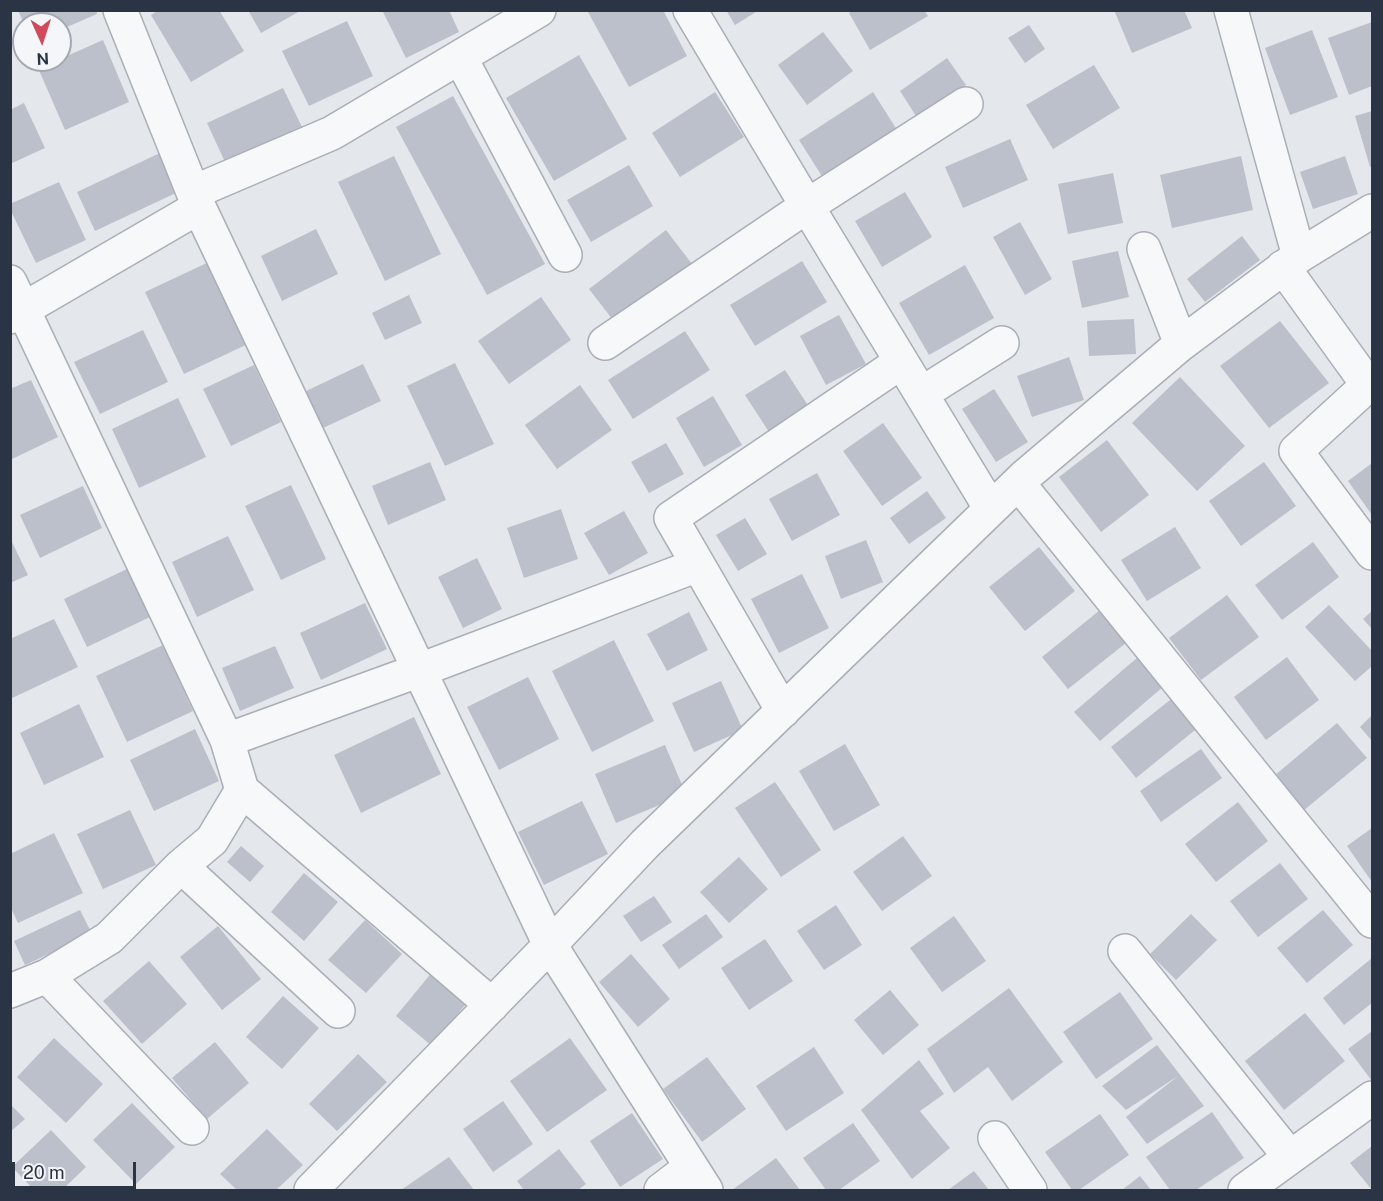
<!DOCTYPE html>
<style>
body{margin:0}
#map{position:relative;width:1383px;height:1201px;overflow:hidden;background:#e4e7ec;font-family:"Public Sans",sans-serif}
canvas{display:block}
.frame{position:absolute;inset:0;border:12px solid #2b3445;pointer-events:none}
.north{position:absolute;left:12px;top:12px;width:60px;height:60px;box-sizing:border-box;background:#f4f6f9;border:2px solid #a4a8b1;border-radius:50%;rotate:177deg;font-size:16px;font-weight:700;line-height:24px;text-align:center;color:#2b3445}
.north::after{content:'';display:block;margin:auto;width:21px;height:27px;background:#d1495b;clip-path:polygon(50% 0,100% 100%,50% 72%,0 100%)}
.scale{position:absolute;left:12px;top:1162px;width:124px;height:27px;box-sizing:border-box;border:3px solid #2b3445;border-top:0;padding-left:8px;font-size:18px;line-height:21px;white-space:nowrap;color:#2b3445;-webkit-text-stroke:4px #f4f6f9;paint-order:stroke}
</style>
<div id="map">
<canvas width="1383" height="1201"></canvas>
<div class="frame"></div>
<div class="north">N</div>
<div class="scale">20 m</div>
</div>
<script>
const c = document.querySelector('canvas').getContext('2d');
c.lineJoin = 'round';
function paint(path, color) { c.fillStyle = color; c.fill(path, 'evenodd'); }
const toPath = rows => new Path2D(rows.map(r => 'M' + r).join(''));
function stroke(path, color, width, dash) { c.strokeStyle = color; c.lineWidth = width; c.lineCap = dash ? 'butt' : 'round'; c.setLineDash(dash || []); c.stroke(path); }
paint(toPath([
 [18,10,96,10,97,14,60,30,60,24,24,24],
 [159,10,219,10,244,51,191,82,151,15],
 [248,10,302,10,261,33],
 [382,10,449,10,459,32,406,58],
 [591,10,663,10,687,56,629,87,588,12],
 [726,10,759,10,735,25],
 [854,10,924,10,928,16,870,50,849,13],
 [1114,10,1184,10,1192,28,1132,53],
 [347,21,373,76,309,106,282,51],
 [1372,22,1372,86,1349,95,1328,38],
 [1029,25,1045,49,1025,63,1008,38],
 [1312,30,1338,97,1290,115,1265,48],
 [823,32,853,71,807,105,778,65],
 [103,40,129,102,65,130,38,68,60,60,60,59],
 [579,55,627,139,554,181,506,98],
 [947,58,966,85,918,119,900,91],
 [1094,65,1120,108,1053,149,1026,105],
 [283,88,302,127,225,162,207,123],
 [715,92,744,137,680,177,652,133],
 [873,92,899,133,825,181,799,140],
 [453,96,545,264,487,295,396,127],
 [24,103,45,148,10,164,10,110],
 [1372,111,1372,166,1370,167,1355,116],
 [1010,139,1028,180,963,208,945,167],
 [160,153,178,192,95,231,77,192],
 [394,156,441,254,385,281,338,182],
 [1241,156,1253,210,1172,228,1160,175],
 [1345,156,1358,194,1313,209,1300,172],
 [629,165,653,206,591,242,567,200],
 [1113,173,1123,223,1068,234,1058,184],
 [59,182,86,240,36,263,10,209,10,204],
 [905,192,932,237,882,267,855,221],
 [1020,222,1052,279,1025,295,993,237],
 [316,229,338,274,282,301,261,256],
 [666,230,692,264,616,324,589,289],
 [1242,236,1260,260,1205,302,1187,279],
 [1118,251,1129,297,1082,308,1072,261],
 [211,261,250,343,184,374,145,292],
 [802,261,827,302,755,346,730,305],
 [965,265,994,318,929,355,899,303],
 [409,295,422,323,385,340,372,313],
 [541,297,571,340,509,384,478,341],
 [839,315,866,364,826,385,800,336],
 [1134,319,1136,354,1089,356,1087,321],
 [1280,321,1329,383,1269,428,1220,366],
 [143,330,168,382,100,414,74,362],
 [685,331,710,370,633,419,608,380],
 [1069,357,1084,400,1032,417,1017,376],
 [455,363,494,444,445,466,407,386],
 [363,364,381,401,323,428,306,391],
 [254,365,281,422,231,446,203,389],
 [785,370,809,407,769,432,745,395],
 [1180,377,1245,446,1197,491,1132,423],
 [31,380,58,437,10,460,10,389],
 [580,385,612,430,557,469,525,425],
 [994,389,1028,442,996,462,962,409],
 [713,396,742,445,704,467,676,418],
 [178,398,206,457,139,488,112,429],
 [883,423,922,478,882,506,843,451],
 [1107,440,1149,495,1101,532,1059,477],
 [666,443,684,474,649,493,631,462],
 [430,462,446,500,388,525,372,486],
 [1264,462,1296,506,1241,546,1209,501],
 [1372,463,1372,515,1348,481],
 [817,473,840,515,792,541,769,499],
 [291,485,326,559,281,580,245,506],
 [83,486,102,528,40,558,20,515],
 [927,491,946,518,909,544,890,518],
 [561,509,578,559,524,578,507,528],
 [624,511,648,553,609,575,584,533],
 [745,518,767,554,738,571,716,535],
 [1175,527,1201,568,1147,601,1121,560],
 [228,536,254,590,197,617,172,562],
 [10,538,28,575,10,583],
 [866,540,883,582,841,599,825,556],
 [1313,542,1339,577,1282,620,1255,585],
 [1039,547,1075,591,1025,631,989,587],
 [477,558,502,609,463,628,438,577],
 [127,569,150,617,87,647,64,599],
 [802,574,829,628,779,653,751,599],
 [1227,595,1259,637,1201,680,1169,638],
 [365,603,387,649,321,680,300,633],
 [1329,605,1372,651,1372,666,1355,681,1305,627],
 [1105,606,1131,639,1068,689,1042,657],
 [1372,611,1372,629,1363,619],
 [689,612,708,650,667,671,647,634],
 [54,619,78,667,10,699,10,639],
 [614,640,654,721,592,752,552,671],
 [163,645,193,711,127,742,96,676],
 [275,646,294,688,240,711,222,668],
 [1138,657,1164,686,1100,741,1074,712],
 [1287,657,1319,700,1266,740,1234,697],
 [528,677,559,739,499,770,467,707],
 [721,681,743,730,694,752,672,703],
 [1175,696,1200,726,1136,778,1111,747],
 [79,704,104,757,44,785,20,733],
 [1372,715,1372,741,1360,727],
 [414,717,441,774,361,813,334,755],
 [1337,723,1367,758,1303,811,1274,776],
 [195,729,219,781,154,811,130,760],
 [845,744,880,805,834,831,799,771],
 [665,745,686,794,616,823,595,774],
 [1201,749,1222,778,1161,822,1140,791],
 [775,782,821,850,781,877,735,808],
 [582,801,608,854,544,885,518,832],
 [1238,802,1268,841,1216,882,1185,844],
 [130,810,156,865,103,889,77,834],
 [1372,828,1372,882,1347,846],
 [54,833,83,893,18,923,10,906,10,854],
 [903,836,932,876,882,911,853,872],
 [241,846,264,866,250,882,227,862],
 [739,857,768,889,729,923,700,892],
 [1280,863,1308,899,1258,937,1230,901],
 [304,873,338,902,304,941,271,912],
 [654,896,672,922,641,942,623,916],
 [836,905,862,945,824,970,797,931],
 [80,910,92,934,25,965,14,941],
 [1323,910,1353,945,1307,983,1277,948],
 [706,914,723,937,679,969,662,945],
 [1191,914,1217,940,1176,980,1150,954],
 [954,916,986,961,942,992,910,948],
 [365,920,402,954,366,993,328,960],
 [218,926,261,979,222,1010,180,957],
 [765,939,793,981,749,1010,721,968],
 [631,954,670,999,638,1027,599,982],
 [1372,958,1372,1003,1344,1025,1323,998],
 [149,961,187,1004,142,1044,103,1001],
 [433,971,468,1001,432,1046,396,1016],
 [1009,988,1063,1062,1012,1101,988,1067,954,1093,927,1049],
 [890,990,919,1025,883,1055,854,1020],
 [1120,992,1153,1039,1096,1079,1063,1032],
 [283,996,319,1028,282,1069,246,1037],
 [1305,1013,1345,1061,1284,1110,1245,1061],
 [1372,1031,1372,1081,1348,1049],
 [54,1038,103,1084,66,1123,17,1077],
 [570,1038,607,1090,547,1132,510,1081],
 [215,1042,249,1083,207,1119,172,1078],
 [1157,1045,1204,1106,1147,1144,1126,1117,1178,1076,1126,1110,1102,1086],
 [814,1047,844,1093,786,1131,756,1086],
 [358,1054,387,1082,337,1131,309,1104],
 [707,1057,746,1109,702,1142,663,1089],
 [919,1060,944,1094,920,1111,950,1148,912,1179,861,1110],
 [503,1101,533,1144,493,1172,463,1129],
 [132,1103,175,1147,136,1184,93,1140],
 [10,1104,25,1119,10,1132],
 [1212,1112,1244,1158,1196,1190,1170,1190,1146,1157],
 [632,1113,663,1159,620,1187,590,1141],
 [1100,1114,1129,1155,1079,1190,1072,1190,1045,1152],
 [853,1123,880,1161,839,1190,826,1190,803,1158],
 [267,1129,303,1165,276,1190,237,1190,220,1174],
 [51,1130,86,1167,62,1190,34,1190,12,1167],
 [1372,1146,1372,1190,1350,1163],
 [559,1149,586,1184,578,1190,524,1190,517,1181],
 [449,1157,474,1190,401,1190],
 [776,1158,800,1190,732,1190],
 [974,1171,989,1190,948,1190],
 [1140,1176,1151,1190,1122,1190]
]), '#bbc0ca');
const street = toPath([
 [120,10,199,207,550,945,706,1190],
 [690,10,807,206,991,509],
 [1231,10,1299,256],
 [460,57,565,255],
 [194,192,332,133,539,10],
 [1144,249,1181,344],
 [1283,267,1368,385,1296,451,1372,553],
 [10,282,227,740,242,790,212,840,181,866,109,938,47,976,10,991],
 [10,317,199,207],
 [605,343,807,206,966,104],
 [921,394,1002,343],
 [1018,483,1372,921],
 [783,711,671,518,901,362],
 [227,740,420,670,698,565],
 [242,790,492,1005],
 [181,866,338,1011],
 [1125,951,1290,1157],
 [47,976,192,1128],
 [995,1138,1030,1190],
 [311,1190,550,945,645,844,1025,476,1181,344,1299,256,1372,211],
 [661,1190,690,1168],
 [1245,1190,1372,1098]
]);
stroke(street, '#a9aeb7', 36);
stroke(street, '#f7f8fa', 33);
</script>
